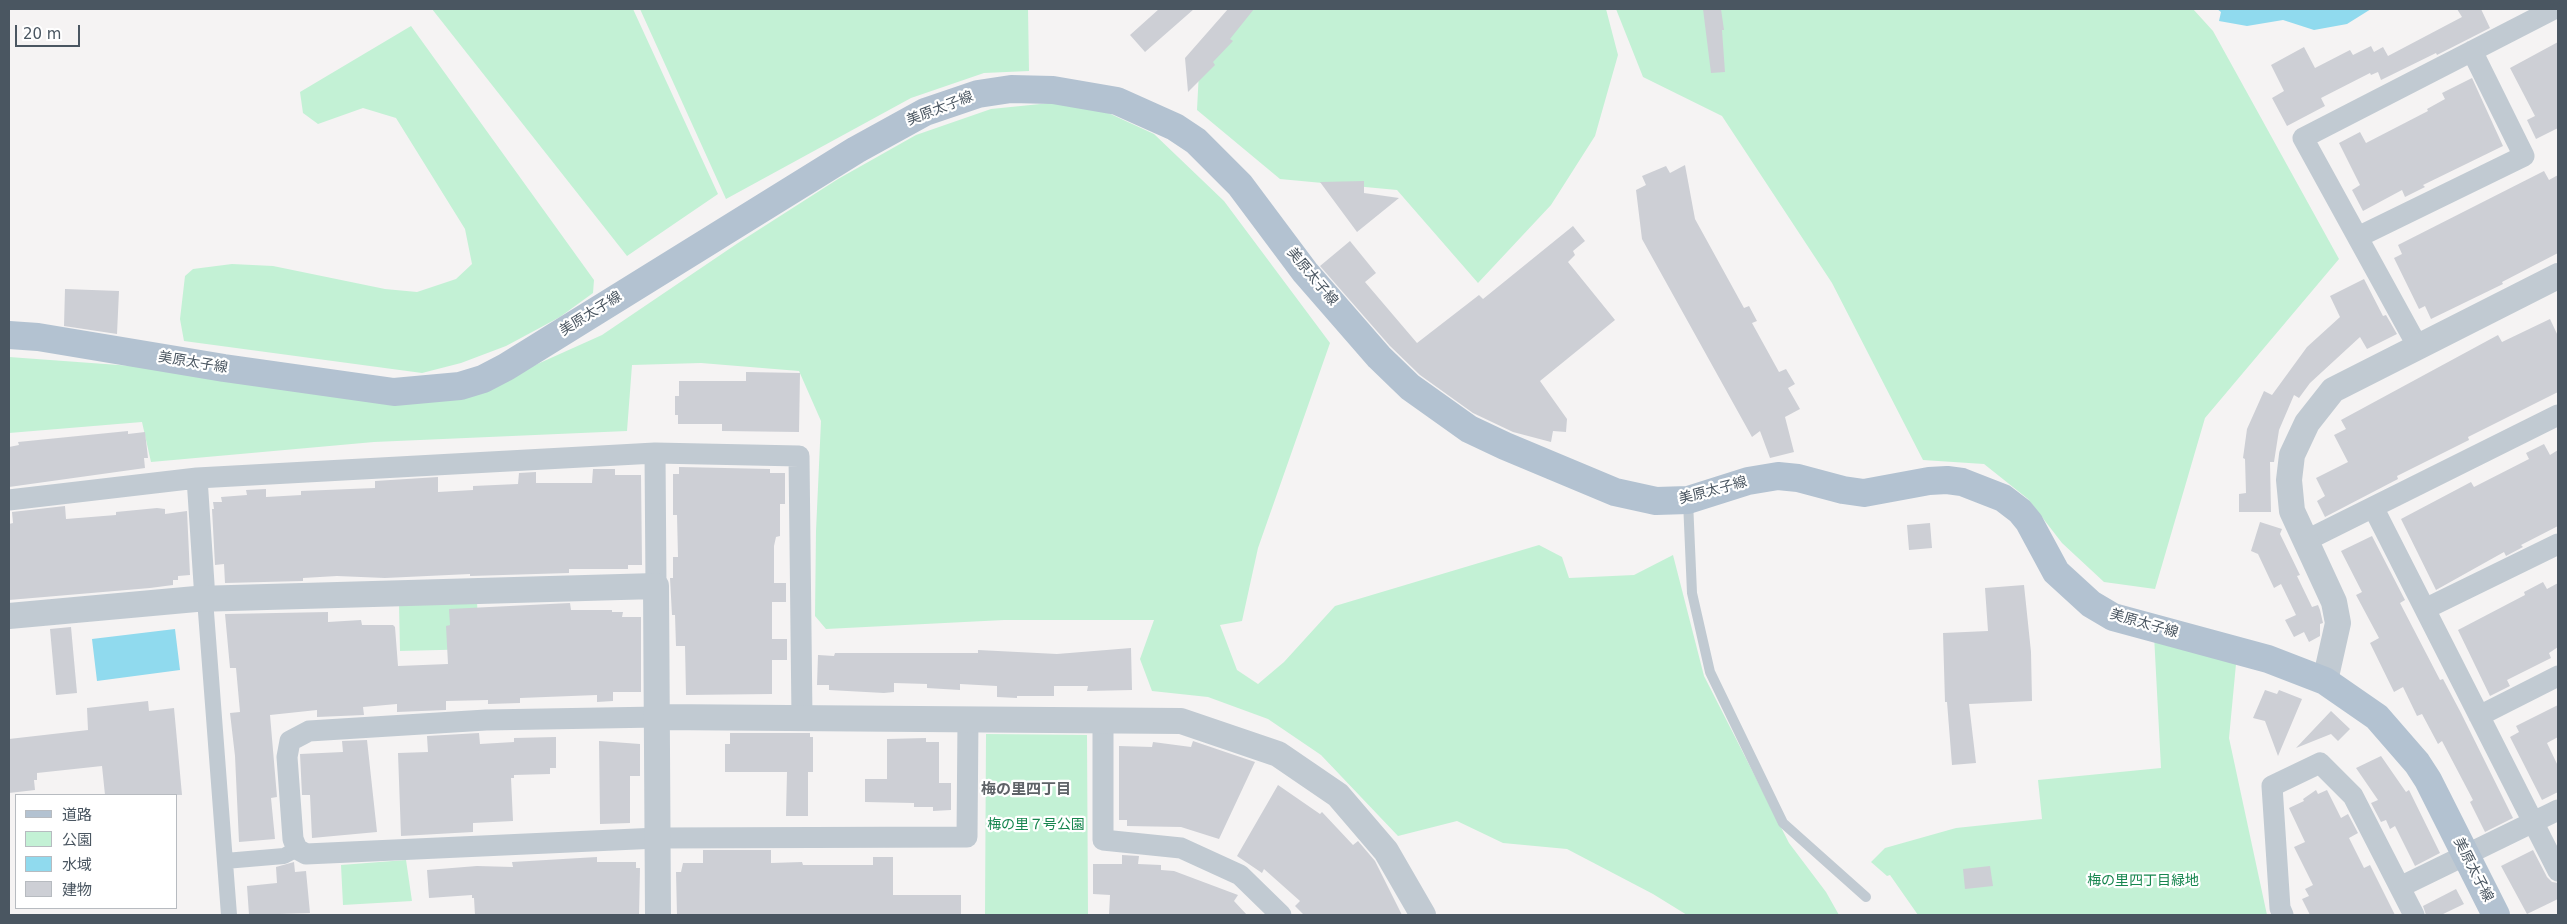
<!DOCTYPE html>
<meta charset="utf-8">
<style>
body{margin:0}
#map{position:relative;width:2567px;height:924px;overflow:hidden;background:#f5f3f3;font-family:"DejaVu Sans","Noto Sans JP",sans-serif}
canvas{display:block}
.frame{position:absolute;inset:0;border:10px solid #4a5661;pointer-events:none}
.legend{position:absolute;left:15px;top:794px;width:162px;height:115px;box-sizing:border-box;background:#fff;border:1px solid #b7bbc0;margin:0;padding:6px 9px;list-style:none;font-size:15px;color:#4a5661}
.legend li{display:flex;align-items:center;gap:10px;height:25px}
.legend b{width:25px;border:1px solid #b7bbc0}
.scale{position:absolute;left:15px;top:25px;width:65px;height:22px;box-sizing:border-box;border:2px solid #4a5661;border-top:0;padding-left:6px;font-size:15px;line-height:18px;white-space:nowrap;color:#4a5661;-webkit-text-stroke:4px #fff;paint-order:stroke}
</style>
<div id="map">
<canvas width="2567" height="924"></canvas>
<div class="frame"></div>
<ul class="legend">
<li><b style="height:6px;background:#b3c2d1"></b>道路</li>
<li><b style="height:14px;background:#c3f1d5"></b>公園</li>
<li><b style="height:14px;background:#90daee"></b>水域</li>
<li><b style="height:14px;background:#cdcfd5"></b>建物</li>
</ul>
<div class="scale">20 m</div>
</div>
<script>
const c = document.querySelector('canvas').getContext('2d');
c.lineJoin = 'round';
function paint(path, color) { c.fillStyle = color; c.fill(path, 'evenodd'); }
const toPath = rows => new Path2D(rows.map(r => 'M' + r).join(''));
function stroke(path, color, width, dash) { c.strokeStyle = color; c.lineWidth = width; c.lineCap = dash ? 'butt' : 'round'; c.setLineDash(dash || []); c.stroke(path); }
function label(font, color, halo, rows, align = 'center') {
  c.font = font + ' "DejaVu Sans","Noto Sans JP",sans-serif'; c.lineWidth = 4.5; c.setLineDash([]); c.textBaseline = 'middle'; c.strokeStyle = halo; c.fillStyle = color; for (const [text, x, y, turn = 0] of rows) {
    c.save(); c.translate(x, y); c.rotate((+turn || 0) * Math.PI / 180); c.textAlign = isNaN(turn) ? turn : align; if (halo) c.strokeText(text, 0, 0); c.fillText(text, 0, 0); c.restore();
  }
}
paint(toPath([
 [432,9,633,9,718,194,627,256],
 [640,9,1028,9,1029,71,984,73,911,98,726,199],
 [1245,9,1606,9,1618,55,1595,136,1551,205,1478,283,1397,190,1280,179,1197,110,1199,71],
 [1616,9,2193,9,2213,31,2339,259,2205,418,2155,589,2104,582,2062,543,2028,499,1984,464,1923,460,1832,283,1722,116,1643,77],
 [411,26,594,280,593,293,560,317,506,346,461,363,422,373,184,341,180,319,185,276,193,269,232,264,273,266,385,289,417,292,456,279,472,264,465,229,396,118,363,108,318,124,303,113,300,92],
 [1080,100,1154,134,1224,201,1330,343,1258,548,1242,621,1220,625,1237,670,1258,684,1284,662,1335,606,1539,545,1562,557,1569,578,1634,575,1673,555,1704,676,1789,843,1826,892,1839,915,1687,915,1653,894,1567,849,1503,843,1457,821,1398,836,1321,755,1268,719,1208,697,1152,691,1140,659,1154,620,1004,620,826,629,815,616,816,531,821,421,799,371,701,363,632,365,627,431,374,442,151,462,142,422,9,433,9,357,146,367,351,398,533,366,602,335,738,243,838,179,916,135,991,109],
 [477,601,479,649,400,651,399,604],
 [2154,635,2236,664,2229,738,2267,915,1918,915,1890,875,1887,876,1871,862,1885,848,1956,828,2042,819,2038,780,2161,768],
 [986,734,1087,735,1088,915,985,915],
 [406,860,412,901,343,905,341,865]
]), '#c3f1d5');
paint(toPath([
 [2217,9,2371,9,2347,24,2314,30,2283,20,2247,26,2219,21,2221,12],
 [175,629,180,670,97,681,92,639]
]), '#90daee');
paint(toPath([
 [1159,9,1194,9,1145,52,1130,35],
 [1228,9,1254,9,1230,39,1233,41,1213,62,1215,65,1188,92,1185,58],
 [1703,9,1721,9,1724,30,1722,30,1725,72,1711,73],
 [2457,9,2481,9,2490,28,2437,55,2436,53,2381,80,2378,72,2371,75,2370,73,2321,98,2325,106,2287,126,2272,98,2284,91,2271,65,2304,47,2315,68,2350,50,2353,55,2371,46,2374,52,2383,47,2388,56,2462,17],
 [2558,42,2558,128,2536,139,2527,120,2535,116,2510,68],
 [2472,78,2503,146,2423,185,2425,187,2405,197,2402,190,2363,211,2352,190,2360,185,2339,143,2360,132,2366,143,2428,111,2427,109,2445,99,2442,93],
 [1685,165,1695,219,1744,308,1749,306,1757,321,1752,323,1779,372,1786,369,1795,384,1788,388,1800,409,1785,417,1794,452,1770,458,1760,431,1752,437,1642,239,1636,190,1646,185,1642,176,1666,166,1670,173],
 [2544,171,2549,180,2558,175,2558,253,2502,282,2503,284,2431,319,2425,306,2419,309,2394,258,2402,254,2398,245],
 [1364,181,1364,193,1399,198,1357,232,1320,182],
 [1573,226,1585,241,1573,251,1575,255,1568,262,1615,320,1540,381,1567,419,1566,432,1553,431,1551,442,1513,432,1473,413,1420,375,1390,346,1320,266,1350,241,1376,273,1365,282,1417,343,1479,295,1483,299],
 [2364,279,2383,316,2386,315,2397,334,2367,349,2360,337,2310,383,2299,398,2294,395,2279,430,2274,462,2270,462,2271,512,2239,512,2239,494,2246,493,2245,459,2243,458,2247,429,2264,391,2272,395,2307,347,2340,317,2330,296],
 [65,289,119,291,117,334,64,326],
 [2550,319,2558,336,2558,392,2468,437,2469,440,2397,476,2398,479,2325,517,2317,501,2325,496,2316,478,2348,462,2334,435,2346,429,2341,420,2498,335,2502,342],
 [746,372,800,373,799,432,722,431,722,424,678,424,678,415,675,415,675,396,679,396,679,381,746,381],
 [128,431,128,434,145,432,148,458,144,458,145,468,9,487,9,447,19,445,18,442],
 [2544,444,2550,455,2558,450,2558,526,2521,545,2523,547,2506,556,2504,552,2436,590,2401,519,2471,482,2474,487,2529,459,2526,453],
 [679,467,770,469,770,473,785,473,785,504,780,504,780,536,776,537,774,546,774,583,786,583,786,602,772,602,772,639,787,639,787,660,772,660,772,694,686,695,685,646,676,646,675,615,672,615,670,578,673,578,673,557,678,557,677,515,673,515,673,474,679,474],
 [593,469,615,469,615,475,641,475,642,565,628,565,628,569,569,569,569,573,470,576,470,574,385,578,337,576,303,578,303,581,225,583,224,564,215,565,212,509,214,509,213,502,222,502,221,497,247,495,246,490,266,489,266,497,301,495,301,491,375,488,375,481,438,477,438,492,473,490,473,486,518,484,519,473,536,472,536,483,592,483],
 [65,506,66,519,116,515,116,512,157,508,165,509,165,514,187,511,190,575,178,576,178,580,173,580,173,585,150,588,9,600,9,524,13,523,12,512],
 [2260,522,2282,529,2280,534,2300,575,2297,576,2312,607,2318,605,2320,610,2323,623,2320,624,2320,636,2309,642,2304,632,2294,637,2285,620,2296,615,2281,584,2274,588,2258,554,2251,551],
 [1930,523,1932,548,1909,550,1907,525],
 [2372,536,2405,600,2400,603,2440,680,2443,679,2461,713,2513,818,2485,832,2470,802,2473,800,2442,741,2438,744,2422,714,2417,716,2403,687,2394,692,2370,643,2379,638,2356,595,2362,592,2341,551],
 [2543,582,2547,589,2558,583,2558,647,2549,653,2551,658,2507,680,2510,686,2490,696,2458,630,2525,595,2524,592],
 [2024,585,2031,652,2032,701,1969,704,1976,763,1952,765,1947,702,1945,702,1943,633,1988,631,1985,588],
 [570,603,571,610,612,610,612,612,623,612,622,617,641,617,641,692,613,692,613,701,597,702,597,695,520,698,520,703,488,704,488,700,446,701,446,710,397,712,397,704,363,707,364,715,317,717,317,710,270,715,277,797,271,798,275,839,239,842,235,756,230,713,240,712,236,668,230,668,225,614,328,612,328,622,361,620,362,625,393,625,395,627,398,666,448,664,446,626,450,625,449,609],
 [71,627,77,693,56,695,50,629],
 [1131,648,1132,690,1087,691,1088,686,1054,686,1054,696,1017,696,1017,698,997,697,997,686,960,684,960,690,927,688,927,684,894,683,894,692,884,693,829,690,829,685,817,685,818,655,834,656,835,653,978,653,978,650,1057,654],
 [2265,690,2277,694,2279,690,2302,699,2278,756,2265,721,2253,718],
 [148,701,149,711,174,708,182,795,105,795,102,766,37,773,37,780,34,780,35,790,9,793,9,739,88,730,87,708],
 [2558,705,2558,737,2547,743,2558,766,2558,792,2542,800,2510,737,2519,732,2516,726],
 [2331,711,2350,729,2338,741,2331,734,2296,748],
 [479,733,480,744,514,742,514,738,556,737,556,768,550,768,550,774,514,775,514,778,511,778,513,821,473,823,473,832,401,836,398,753,428,752,427,736],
 [730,733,810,733,810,737,813,737,813,772,808,772,808,816,786,816,787,772,725,772,725,744,730,744],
 [926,738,926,742,939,742,939,783,951,783,951,810,933,811,933,807,914,807,914,803,865,802,865,779,887,779,887,739],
 [367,740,377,832,312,838,310,795,302,795,300,754,343,752,342,741],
 [599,741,640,744,640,776,630,776,630,823,600,824],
 [1193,741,1255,762,1219,839,1181,827,1127,826,1127,820,1119,820,1119,746,1152,747,1153,742,1191,747],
 [2381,756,2406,792,2409,790,2440,853,2415,866,2395,826,2390,829,2386,820,2381,822,2371,803,2378,800,2356,768],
 [1278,785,1320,814,1322,812,1353,845,1358,841,1375,861,1402,915,1304,915,1295,906,1300,901,1264,869,1262,873,1237,856],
 [2316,790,2318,794,2327,790,2341,818,2348,814,2358,833,2349,838,2364,868,2370,865,2395,915,2310,915,2302,899,2309,896,2305,889,2313,885,2294,847,2305,842,2289,808,2304,801,2303,799],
 [703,850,771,850,771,863,802,862,803,865,873,865,873,857,893,857,893,895,961,895,961,915,677,915,676,872,681,872,683,863,703,863],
 [2533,850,2547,877,2552,882,2558,883,2558,899,2527,914,2501,866],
 [1122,855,1139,856,1138,864,1161,865,1161,870,1174,871,1238,895,1234,901,1247,915,1109,915,1110,895,1093,894,1093,864,1122,864],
 [597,857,597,862,636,862,636,868,640,868,639,915,475,915,474,898,472,898,472,895,429,898,427,870,477,866,513,867,512,862],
 [294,862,295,872,306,871,310,913,249,915,247,886,277,883,276,867],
 [1990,866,1993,886,1965,889,1963,869],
 [2456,889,2464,904,2441,915,2426,915,2423,906]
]), '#cdcfd5');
stroke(toPath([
 [1688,501,1692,593,1710,672,1783,823,1866,897]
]), '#c1cad2', 10);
stroke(toPath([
 [205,599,229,915],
 [225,861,284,856,297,849]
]), '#c1cad2', 16);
stroke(toPath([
 [2358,237,2524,156,2472,51],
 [2418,347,2303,138,2554,9],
 [655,453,656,586],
 [197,478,205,599],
 [9,500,197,478,655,453,799,456,802,718],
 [2373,507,2558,871],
 [2305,541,2558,415],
 [2425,609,2558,544],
 [2479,716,2558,676],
 [658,717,486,720,309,731,290,741,287,757,293,839,297,849,306,854,658,838,967,837,968,719],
 [1103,720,1103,840,1181,848,1240,875,1281,915],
 [2400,887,2558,810],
 [2283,915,2280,908,2272,786,2320,763,2353,796,2414,915]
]), '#c1cad2', 21);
stroke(toPath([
 [9,616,196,599,656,586,658,915],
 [2325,681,2338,623,2334,602,2292,511,2289,480,2292,455,2307,423,2333,390,2558,276],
 [658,717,1181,721,1278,754,1338,795,1386,851,1423,915]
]), '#c1cad2', 26);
stroke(toPath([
 [9,335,38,337,224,368,394,392,460,386,483,379,506,367,856,150,925,112,978,94,1011,89,1053,90,1117,101,1175,127,1196,141,1240,185,1305,272,1379,357,1410,387,1469,429,1505,446,1615,492,1656,501,1688,500,1748,481,1778,476,1798,478,1843,490,1864,493,1929,481,1947,480,1962,482,2003,498,2020,511,2029,522,2056,572,2091,604,2113,617,2268,659,2325,681,2377,717,2417,763,2428,780,2496,915]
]), '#b3c2d1', 28);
label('14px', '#4a5661', '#fff', [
 ["美原太子線",940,109,-21],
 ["美原太子線",1312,277,50],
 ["美原太子線",591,314,-32],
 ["美原太子線",193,363,9],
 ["美原太子線",1713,491,-15],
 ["美原太子線",2144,624,16],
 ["美原太子線",2473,870,63]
]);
label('14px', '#17864f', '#fff', [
 ["梅の里７号公園",1036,825],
 ["梅の里四丁目緑地",2143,881]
]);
label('bold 15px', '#5f6368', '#fff', [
 ["梅の里四丁目",1026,790]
]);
</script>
